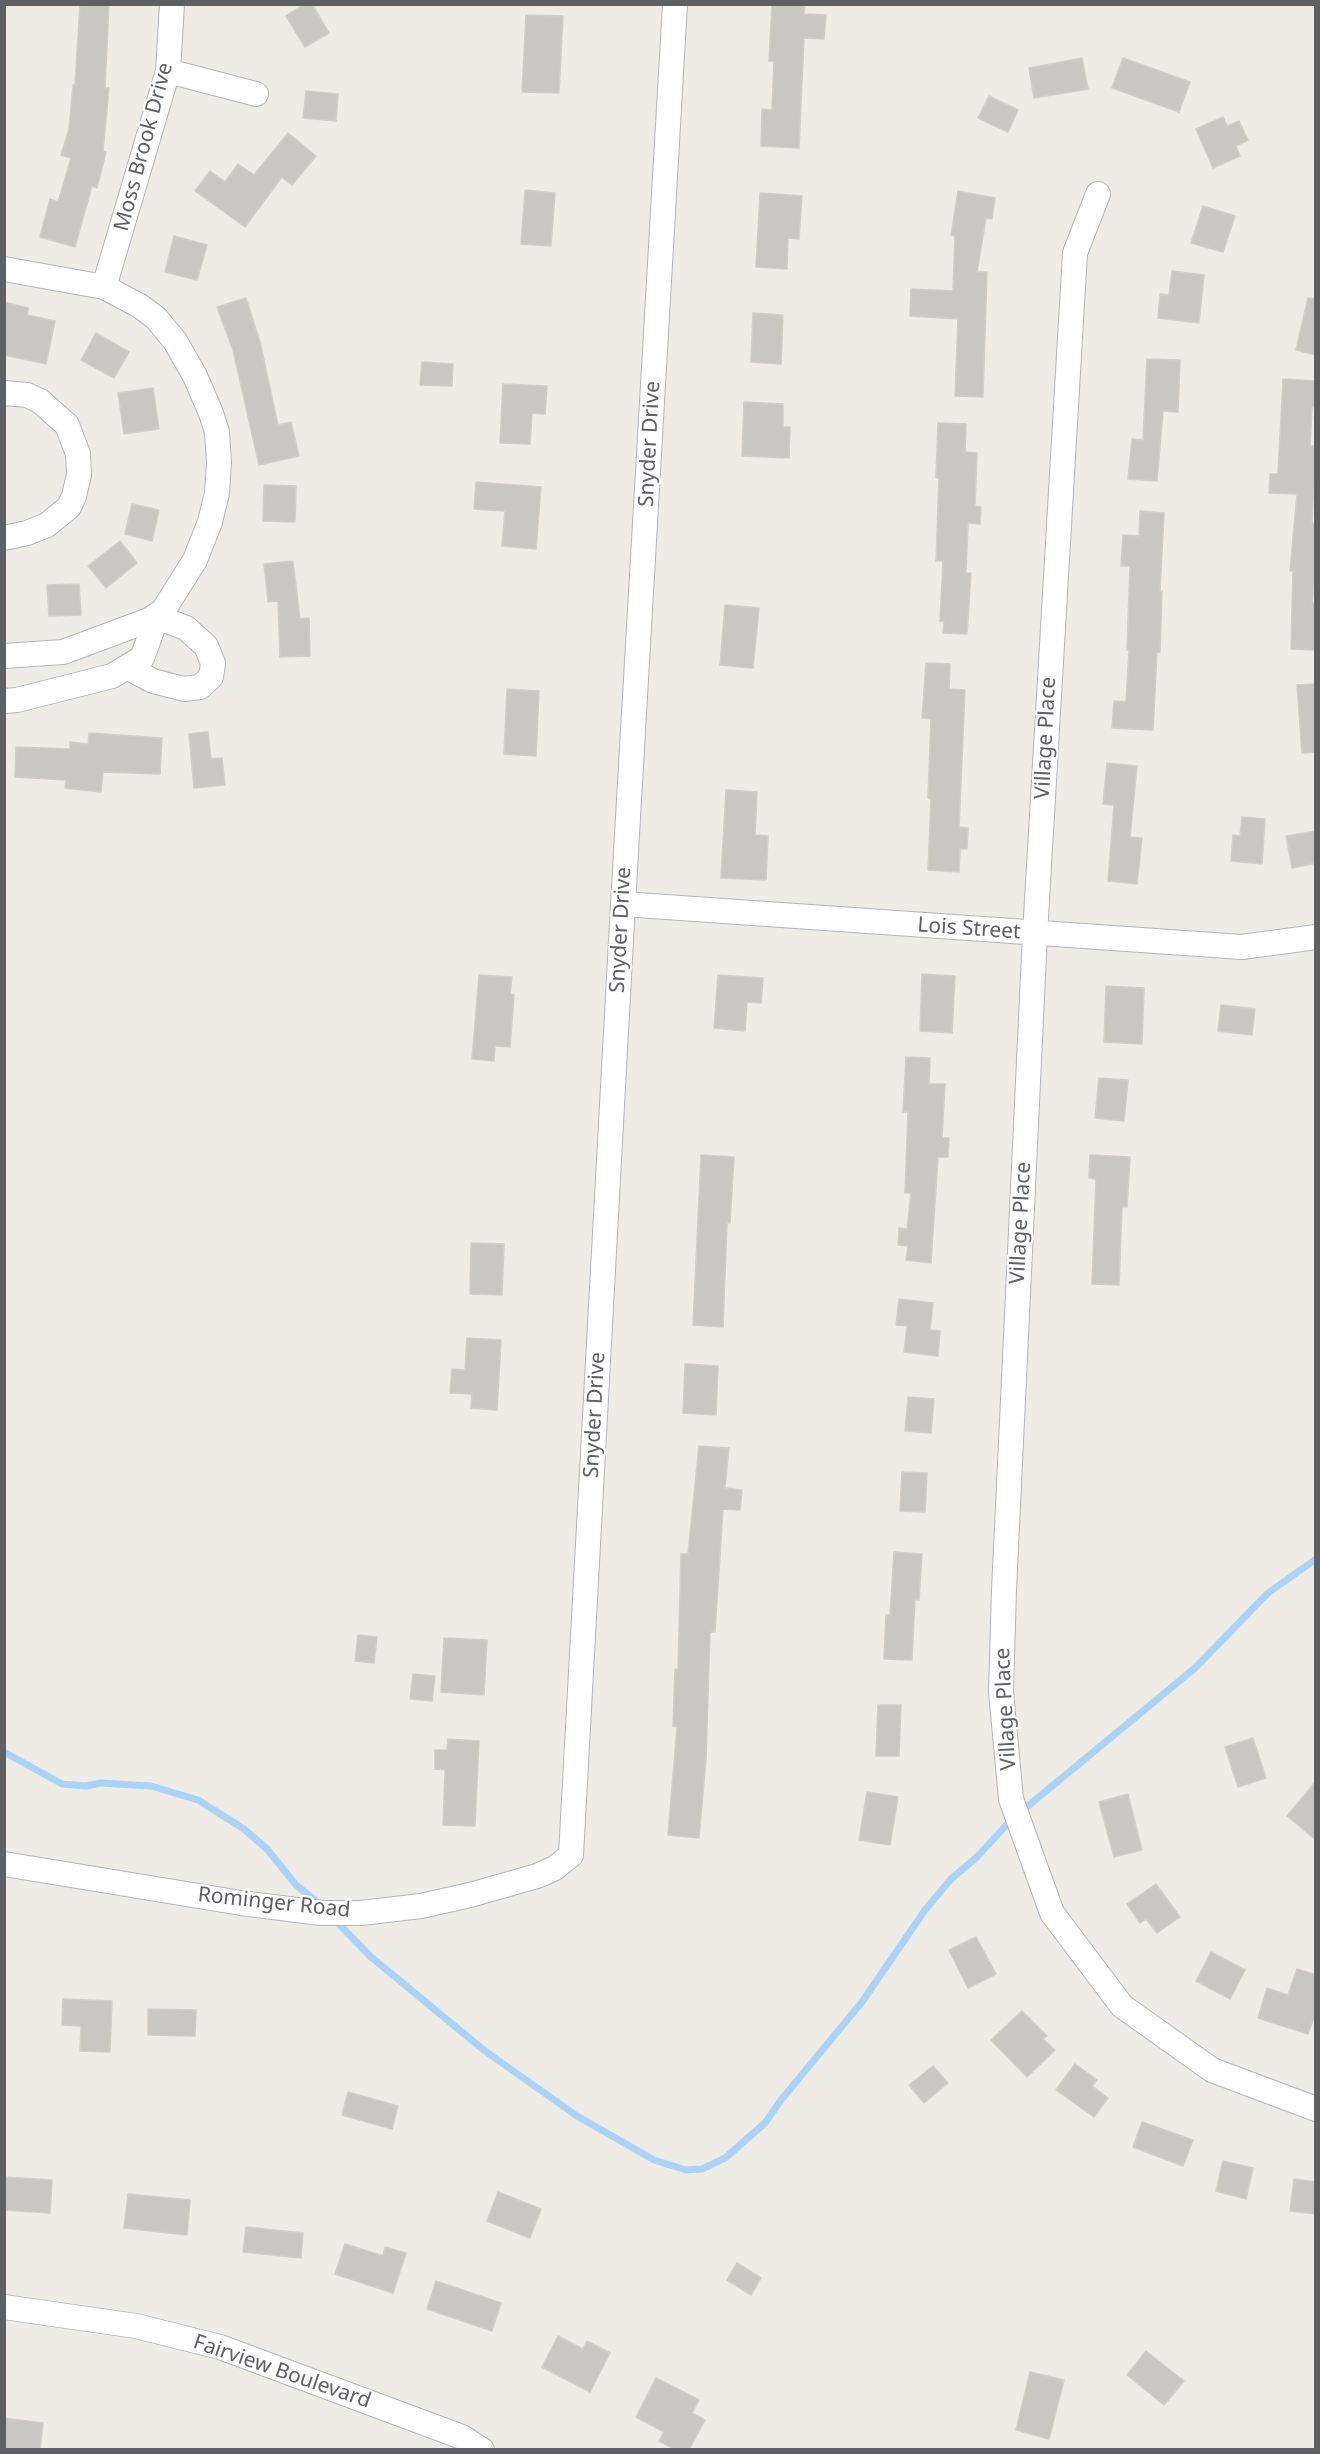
<!DOCTYPE html>
<style>
body{margin:0}
#map{position:relative;width:1320px;height:2454px;overflow:hidden;background:#eeece5;font-family:"Noto Sans",sans-serif}
canvas{display:block}
.frame{position:absolute;inset:0;border:6px solid #5d6064;pointer-events:none}
</style>
<div id="map">
<canvas width="1320" height="2454"></canvas>
<div class="frame"></div>
</div>
<script>
const c = document.querySelector('canvas').getContext('2d');
c.lineJoin = 'round';
const toPath = rows => new Path2D(rows.map(r => 'M' + r).join(''));
function stroke(path, color, width, dash) { c.strokeStyle = color; c.lineWidth = width; c.lineCap = dash ? 'butt' : 'round'; c.setLineDash(dash || []); c.stroke(path); }
function paint(path, color) { c.fillStyle = color; c.fill(path, 'evenodd'); }
function label(font, color, halo, rows, align = 'center') {
  c.font = font + ' "Noto Sans",sans-serif'; c.lineWidth = 4.5; c.setLineDash([]); c.textBaseline = 'middle'; c.strokeStyle = halo; c.fillStyle = color; for (const [text, x, y, turn = 0] of rows) {
    c.save(); c.translate(x, y); c.rotate((+turn || 0) * Math.PI / 180); c.textAlign = isNaN(turn) ? turn : align; if (halo) c.strokeText(text, 0, 0); c.fillText(text, 0, 0); c.restore();
  }
}
stroke(toPath([
 [4,1752,62,1784,86,1786,101,1783,151,1786,198,1800,244,1829,267,1849,296,1885,322,1906],
 [334,1919,371,1957,485,2051,577,2116,654,2160,686,2170,702,2169,725,2158,765,2123,781,2100,862,2002,925,1910,951,1879,977,1857,1011,1820,1195,1668,1268,1593,1316,1559]
]), '#abd3f7', 7);
const building = toPath([
 [80,4,109,4,105,88,109,88,103,151,106,152,97,188,92,186,75,247,40,237,50,199,58,202,71,158,61,155,69,129,73,85,75,85,80,4],
 [305,4,312,4,329,33,305,47,286,16,305,4],
 [772,4,805,4,804,14,826,15,824,39,804,38,799,148,761,146,762,109,772,110,774,61,769,61,772,4],
 [526,15,563,16,559,93,522,92,526,15],
 [1082,58,1088,89,1034,98,1029,68,1082,58],
 [1123,58,1190,82,1179,112,1112,88,1123,58],
 [306,91,338,94,336,121,303,118,306,91],
 [989,96,1018,110,1008,132,978,118,989,96],
 [1223,117,1227,126,1239,121,1248,140,1236,146,1240,156,1213,168,1196,129,1223,117],
 [288,133,316,156,292,185,282,177,245,227,195,191,210,171,225,182,238,164,254,175,288,133],
 [525,190,555,193,551,246,521,244,525,190],
 [958,191,995,198,992,219,986,218,977,272,987,272,983,397,955,396,958,319,910,316,911,289,953,291,955,236,951,235,958,191],
 [760,193,802,196,799,239,788,238,787,269,756,267,760,193],
 [1203,206,1235,216,1223,252,1191,243,1203,206],
 [174,236,207,245,197,280,165,272,174,236],
 [1172,271,1204,275,1199,323,1158,318,1160,294,1169,295,1172,271],
 [246,298,260,342,278,425,291,422,299,456,259,465,233,350,217,307,246,298],
 [1308,298,1316,299,1316,355,1296,350,1308,298],
 [4,302,28,308,27,315,55,321,46,364,4,355,4,302],
 [753,313,783,315,781,364,751,362,753,313],
 [96,333,129,352,114,378,81,360,96,333],
 [1147,359,1180,360,1178,412,1163,411,1157,481,1128,479,1132,439,1143,440,1147,359],
 [422,362,453,364,452,386,420,385,422,362],
 [1283,379,1316,381,1316,407,1312,407,1310,446,1316,446,1312,523,1316,524,1316,571,1312,603,1316,603,1316,650,1291,649,1293,571,1290,571,1297,494,1269,493,1270,474,1278,474,1283,379],
 [503,384,547,386,545,414,532,413,530,444,500,443,503,384],
 [153,388,159,429,124,434,118,393,153,388],
 [744,402,783,404,783,427,790,427,789,458,742,456,744,402],
 [938,423,966,424,965,452,977,453,975,506,981,507,980,524,968,523,966,573,971,573,967,634,943,633,944,621,940,621,943,561,936,561,939,478,936,478,938,423],
 [476,482,541,487,536,549,502,546,505,511,474,509,476,482],
 [264,485,296,486,295,522,263,521,264,485],
 [132,504,159,510,152,541,125,534,132,504],
 [1140,511,1164,513,1160,591,1162,591,1160,652,1157,652,1153,730,1112,728,1114,701,1126,702,1129,650,1127,650,1130,566,1121,566,1123,535,1139,536,1140,511],
 [120,541,137,563,106,588,88,566,120,541],
 [293,561,300,619,309,618,310,656,280,657,278,601,268,602,264,564,293,561],
 [79,584,81,615,49,616,47,585,79,584],
 [725,605,759,608,753,668,720,665,725,605],
 [926,663,950,664,949,689,965,690,959,827,968,828,967,849,960,849,959,872,928,870,931,799,928,798,931,719,922,718,926,663],
 [1316,684,1316,752,1302,753,1297,685,1316,684],
 [507,689,539,691,536,756,504,754,507,689],
 [208,732,211,759,222,758,225,785,194,788,189,734,208,732],
 [89,733,162,738,160,774,103,772,101,792,65,788,66,780,15,777,16,747,70,749,70,742,88,744,89,733],
 [1107,763,1137,766,1130,837,1142,838,1137,884,1108,881,1114,805,1103,804,1107,763],
 [726,790,757,792,755,835,768,836,766,880,721,878,726,790],
 [1242,817,1265,819,1262,864,1231,861,1233,835,1240,836,1242,817],
 [1316,831,1316,863,1292,868,1286,836,1316,831],
 [922,974,955,976,952,1033,920,1031,922,974],
 [479,975,512,977,510,994,514,995,510,1047,495,1046,494,1061,472,1059,479,975],
 [718,975,763,978,761,1003,747,1002,745,1031,714,1028,718,975],
 [1106,986,1144,988,1142,1044,1104,1042,1106,986],
 [1221,1005,1255,1009,1252,1035,1218,1031,1221,1005],
 [906,1057,930,1058,929,1084,945,1084,942,1138,949,1138,948,1157,938,1157,931,1263,906,1260,908,1246,898,1245,899,1228,907,1229,911,1193,905,1193,908,1112,903,1112,906,1057],
 [1099,1078,1128,1080,1124,1121,1095,1118,1099,1078],
 [701,1155,734,1157,730,1223,727,1223,723,1327,693,1325,701,1155],
 [1090,1155,1130,1157,1127,1207,1122,1207,1119,1285,1092,1284,1096,1179,1089,1178,1090,1155],
 [471,1243,504,1244,502,1295,470,1294,471,1243],
 [899,1299,933,1303,930,1330,940,1331,938,1356,904,1352,907,1326,896,1325,899,1299],
 [467,1338,501,1340,497,1410,471,1408,472,1394,450,1393,452,1369,465,1370,467,1338],
 [685,1364,718,1366,716,1415,683,1413,685,1364],
 [908,1397,934,1399,931,1433,905,1431,908,1397],
 [699,1446,729,1448,725,1488,742,1490,740,1510,723,1509,715,1632,710,1632,706,1759,699,1838,668,1835,677,1727,673,1726,675,1669,678,1669,681,1554,688,1554,699,1446],
 [902,1472,927,1473,925,1512,900,1511,902,1472],
 [894,1552,922,1554,919,1600,915,1599,912,1660,884,1659,886,1615,890,1615,894,1552],
 [358,1635,377,1637,374,1663,355,1661,358,1635],
 [444,1638,487,1640,484,1695,441,1692,444,1638],
 [413,1674,435,1676,432,1701,410,1699,413,1674],
 [878,1705,901,1705,899,1756,876,1756,878,1705],
 [1253,1738,1266,1778,1238,1787,1225,1747,1253,1738],
 [448,1739,479,1741,475,1826,443,1825,445,1770,435,1769,435,1750,447,1750,448,1739],
 [1316,1781,1316,1840,1287,1816,1316,1781],
 [867,1792,898,1797,890,1845,859,1840,867,1792],
 [1128,1794,1142,1850,1114,1857,1099,1802,1128,1794],
 [1156,1884,1180,1917,1157,1933,1146,1919,1140,1923,1127,1904,1156,1884],
 [976,1937,996,1974,968,1988,949,1950,976,1937],
 [1211,1952,1245,1970,1230,1999,1196,1981,1211,1952],
 [1297,1969,1316,1975,1316,2012,1308,2034,1258,2018,1267,1988,1288,1995,1297,1969],
 [63,1999,112,2001,110,2052,80,2051,81,2026,62,2025,63,1999],
 [148,2009,196,2010,195,2036,148,2035,148,2009],
 [1022,2011,1047,2036,1043,2039,1055,2050,1027,2077,991,2040,1022,2011],
 [1075,2064,1097,2080,1092,2086,1108,2098,1094,2117,1056,2090,1075,2064],
 [933,2066,948,2083,924,2103,909,2085,933,2066],
 [348,2092,398,2106,392,2129,342,2115,348,2092],
 [1142,2122,1193,2140,1183,2166,1133,2147,1142,2122],
 [1223,2161,1253,2168,1246,2199,1216,2191,1223,2161],
 [4,2177,52,2180,50,2213,4,2210,4,2177],
 [1294,2179,1316,2182,1316,2214,1290,2211,1294,2179],
 [498,2192,541,2209,530,2238,487,2221,498,2192],
 [128,2194,190,2200,187,2235,124,2228,128,2194],
 [246,2227,303,2233,301,2258,243,2252,246,2227],
 [345,2244,383,2256,385,2247,406,2253,393,2293,335,2274,345,2244],
 [737,2263,761,2278,751,2295,727,2280,737,2263],
 [436,2281,501,2303,492,2331,427,2309,436,2281],
 [558,2336,583,2349,587,2341,610,2353,590,2392,542,2367,558,2336],
 [1146,2351,1184,2381,1164,2405,1127,2375,1146,2351],
 [1030,2372,1064,2380,1049,2439,1016,2430,1030,2372],
 [656,2378,699,2400,692,2413,705,2420,689,2450,676,2450,659,2441,664,2432,636,2417,656,2378],
 [4,2418,43,2423,40,2450,4,2450,4,2418]
]);
paint(building, '#c9c7c2');
stroke(building, '#d2cec4', 1.5);
const minor = toPath([
 [168,71,256,94],
 [1098,194,1075,253,1035,934,1004,1590,1001,1692,1011,1799,1052,1913,1122,2006,1212,2070,1316,2109],
 [4,269,104,287,140,306,156,318,175,341,195,376,211,413,217,432,219,462,217,493,210,522,195,560,163,611,149,620,63,652,4,656],
 [104,287,168,71,172,4],
 [4,393,27,395,40,401,67,425,78,454,79,475,74,496,69,507,47,525,27,533,4,538],
 [127,667,153,681,184,689,200,687,211,677,213,663,206,646,186,628,157,617],
 [4,701,17,700,112,676,142,658,157,617],
 [623,904,1242,947,1316,937],
 [4,1864,241,1903,321,1913,361,1913,421,1906,470,1895,537,1876,555,1868,571,1855,623,904,675,4],
 [4,2307,136,2326,220,2347,462,2437,482,2450]
]);
stroke(minor, '#b2b5b8', 26);
stroke(minor, '#fff', 24);
label('21px', '#5d6064', '#fff', [
 ["Moss Brook Drive",144,147,-75],
 ["Snyder Drive",650,444,-87],
 ["Village Place",1046,738,-87],
 ["Lois Street",969,929,4],
 ["Snyder Drive",621,930,-87],
 ["Village Place",1021,1223,-87],
 ["Snyder Drive",595,1415,-87],
 ["Village Place",1006,1709,-93],
 ["Rominger Road",274,1903,6],
 ["Fairview Boulevard",282,2372,19]
]);
</script>
